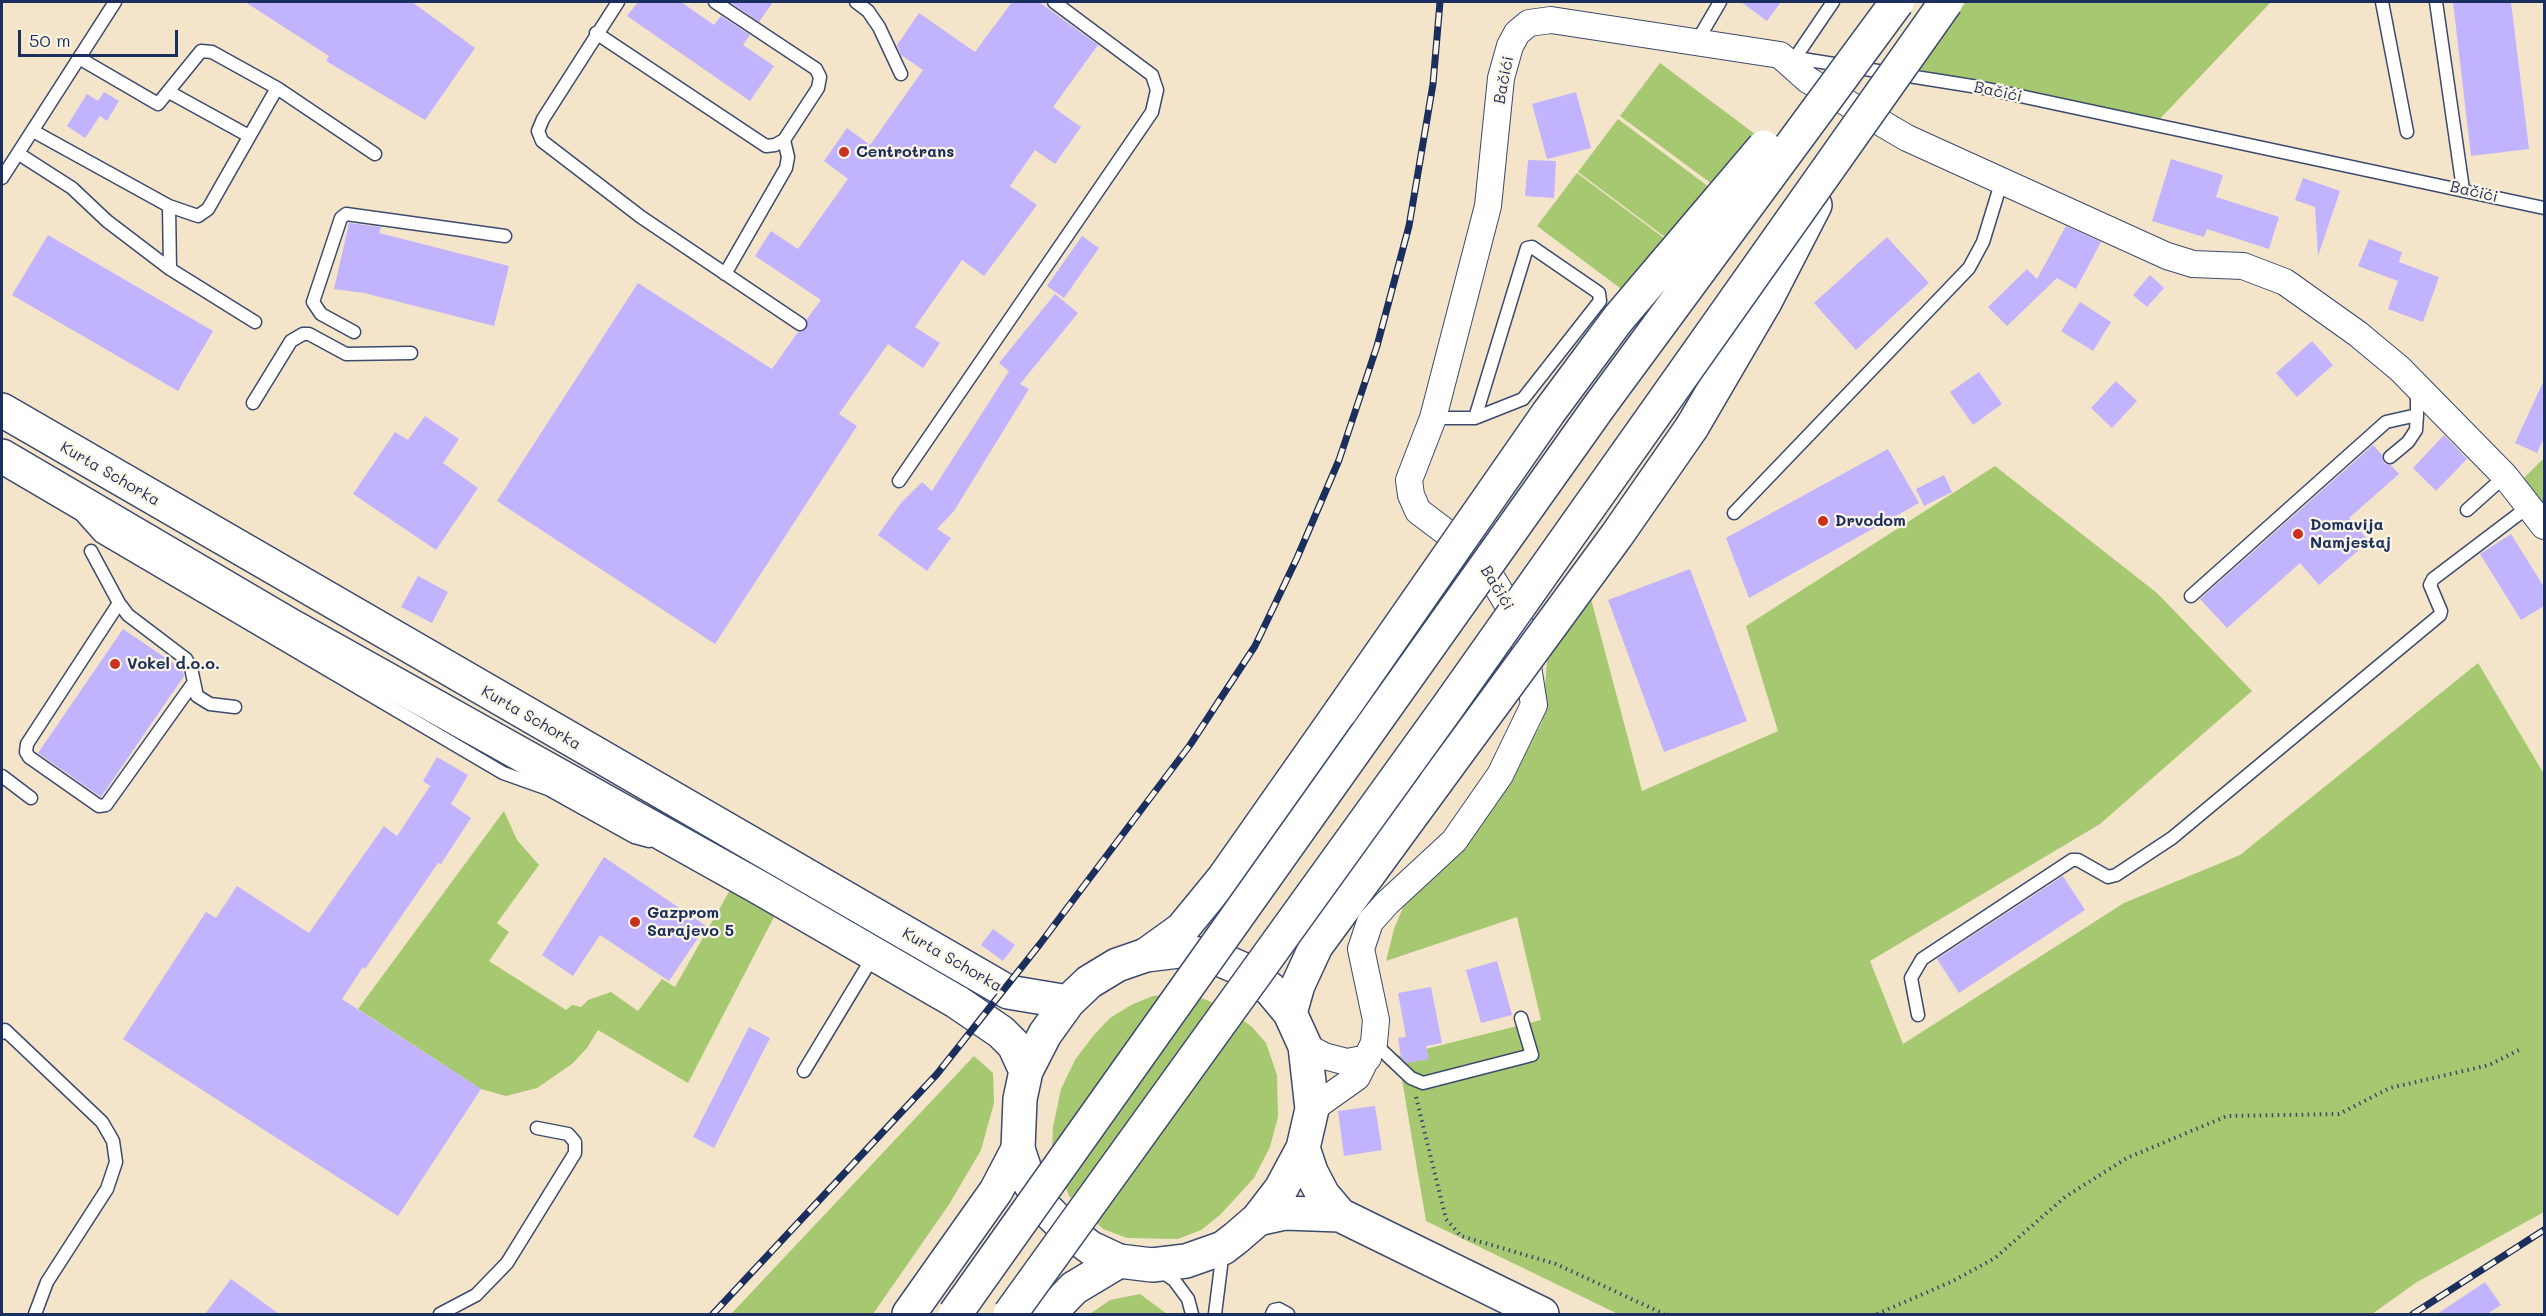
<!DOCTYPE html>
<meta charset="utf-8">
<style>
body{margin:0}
#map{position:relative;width:2546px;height:1316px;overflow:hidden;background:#f4e5ca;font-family:Mali,sans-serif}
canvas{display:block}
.frame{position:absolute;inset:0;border:3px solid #1b2f5e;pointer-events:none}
.scale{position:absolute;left:18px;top:30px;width:160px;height:27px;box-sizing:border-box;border:3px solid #1b2f5e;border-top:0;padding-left:8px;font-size:18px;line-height:21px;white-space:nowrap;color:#1b2f5e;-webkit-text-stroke:4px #fcf5e5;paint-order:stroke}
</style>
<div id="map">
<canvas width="2546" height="1316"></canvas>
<div class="frame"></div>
<div class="scale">50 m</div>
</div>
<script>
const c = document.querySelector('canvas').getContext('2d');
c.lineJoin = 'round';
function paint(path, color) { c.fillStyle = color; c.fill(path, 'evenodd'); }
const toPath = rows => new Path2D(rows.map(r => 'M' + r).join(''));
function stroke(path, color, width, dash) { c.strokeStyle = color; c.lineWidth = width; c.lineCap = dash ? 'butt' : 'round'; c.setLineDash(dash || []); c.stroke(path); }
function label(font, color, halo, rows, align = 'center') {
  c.font = font + ' Mali,sans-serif'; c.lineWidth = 4.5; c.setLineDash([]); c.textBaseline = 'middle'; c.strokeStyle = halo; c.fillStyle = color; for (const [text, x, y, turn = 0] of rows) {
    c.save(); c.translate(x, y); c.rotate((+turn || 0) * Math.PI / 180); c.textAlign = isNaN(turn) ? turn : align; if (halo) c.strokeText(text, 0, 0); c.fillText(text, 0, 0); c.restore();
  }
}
paint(toPath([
 [1966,2,2271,2,2156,123,1913,68],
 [1660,63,1755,134,1716,187,1620,116],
 [1618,119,1713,190,1673,243,1578,172],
 [1577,173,1672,244,1632,297,1537,226],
 [2544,458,2544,517,2516,486],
 [1995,466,2157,593,2252,691,2100,824,1870,961,1903,1044,2124,903,2240,855,2478,663,2544,774,2544,1212,2417,1282,2372,1314,1618,1314,1426,1221,1398,1056,1541,1020,1517,917,1386,961,1394,929,1407,898,1518,767,1542,722,1548,651,1591,599,1642,791,1778,731,1746,626],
 [504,811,517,840,539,865,497,923,509,932,489,961,566,1010,572,1005,581,1007,588,1000,611,992,638,1011,662,979,675,987,730,890,775,915,688,1083,598,1030,587,1048,572,1064,537,1088,506,1096,481,1089,358,1009],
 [1179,993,1204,999,1230,1010,1252,1027,1266,1043,1277,1075,1278,1117,1270,1147,1254,1178,1220,1215,1201,1230,1178,1239,1127,1238,1103,1229,1069,1196,1052,1150,1053,1127,1061,1089,1075,1060,1093,1036,1110,1018,1131,1005,1153,996],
 [974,1056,993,1073,994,1103,981,1150,950,1203,873,1314,731,1314],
 [1140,1294,1167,1314,1090,1314,1110,1300]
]), '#a6c871');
paint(toPath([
 [245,2,412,2,475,48,425,120,326,61,329,56],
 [638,2,681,2,714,25,721,16,750,35,743,45,774,66,750,101,627,16],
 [730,2,773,2,759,22],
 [1012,2,1039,2,1098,45,1053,107,1081,127,1055,164,1035,150,1010,186,1037,205,984,276,962,260,915,327,940,343,923,368,888,344,839,414,857,426,715,644,497,501,638,283,772,369,798,332,806,329,807,319,821,300,755,256,771,231,798,249,848,179,824,161,847,128,870,145,923,70,901,55,897,45,919,13,975,52],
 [1741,2,1781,2,1767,21],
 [2453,2,2511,2,2529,149,2471,156],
 [104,92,119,101,107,121,100,116,85,138,67,126,87,94,98,101],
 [1576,92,1591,148,1547,159,1532,104],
 [2171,159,2223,175,2216,197,2279,217,2269,249,2207,229,2204,237,2152,221],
 [1528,160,1556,161,1554,198,1525,196],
 [2303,178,2340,191,2318,256,2315,207,2295,200],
 [349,223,381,227,379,233,509,266,494,326,364,293,334,289],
 [2066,226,2101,242,2076,289,2057,278,2007,326,1988,307,2027,269,2037,279],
 [48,235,213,331,178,391,12,295],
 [1082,236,1099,248,1064,298,1047,286],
 [1887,237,1929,283,1856,350,1814,303],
 [2369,239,2402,252,2399,262,2439,277,2423,322,2388,309,2398,281,2358,266],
 [2150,275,2164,288,2147,307,2133,295],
 [1055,294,1078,313,1020,384,1029,389,954,511,937,529,951,538,927,571,878,535,901,503,922,482,932,491,1009,371,999,363],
 [2080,302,2111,322,2093,351,2061,331],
 [2312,341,2333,365,2297,397,2276,373],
 [1979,372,2002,404,1973,425,1950,392],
 [2544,380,2544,437,2537,453,2515,443],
 [2116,381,2137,401,2112,428,2091,408],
 [425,416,459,439,443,463,478,488,436,550,353,494,395,432,408,440],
 [2444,435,2467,459,2436,491,2413,468],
 [2373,445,2382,455,2384,463,2391,465,2399,474,2349,518,2369,541,2319,585,2300,563,2227,628,2200,599],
 [1888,449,1919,503,1749,598,1726,538],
 [1944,475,1952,492,1924,506,1916,489],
 [2511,534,2544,587,2544,606,2521,620,2480,554],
 [1690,569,1747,721,1664,752,1608,600],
 [418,576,448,592,432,623,401,607],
 [123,629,182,669,184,676,101,797,38,753],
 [437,757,468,775,451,804,471,818,441,864,438,863,365,969,363,967,342,999,481,1089,398,1216,123,1039,206,912,216,918,237,886,309,933,384,826,397,836,430,786,423,781],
 [604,857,706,926,669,981,600,935,573,976,542,955],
 [2063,876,2085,910,1959,993,1937,959],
 [993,929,1015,945,1003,961,981,945],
 [1497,961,1512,1015,1481,1023,1466,970],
 [1431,987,1442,1043,1426,1046,1429,1059,1407,1063,1401,1057,1398,1038,1406,1037,1398,993],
 [749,1027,770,1038,714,1148,693,1137],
 [1375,1106,1382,1150,1344,1156,1338,1111],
 [231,1279,279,1314,205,1314],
 [2485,1282,2501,1305,2487,1314,2437,1314]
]), '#c1b3fd');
const service = toPath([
 [618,2,543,119,538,131,542,141,641,217,800,324],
 [856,2,868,11,879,27,901,74],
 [2382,2,2407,132],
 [2436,2,2463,189],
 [596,33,766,146,775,145,784,140,818,88,820,77,816,69,715,2],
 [1696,43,1720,2],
 [1790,57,1978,87,2544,208],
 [79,58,158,104,201,51,212,52,277,88],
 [1795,58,1833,2],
 [169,92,249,136],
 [33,131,169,206,198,216,208,209,277,88,375,154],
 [19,154,72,188,107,221,170,269,255,322],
 [2,178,115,2],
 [169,206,170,269],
 [725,274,786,168,788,157,784,140],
 [354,332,321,314,313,302,341,218,346,214,505,236],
 [253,403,291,341,303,334,309,334,346,354,411,353],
 [1433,418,1475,418,1523,399,1600,301,1599,293,1532,247,1527,248,1475,418],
 [2390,457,2408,442,2416,430,2417,415],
 [899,481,1152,112,1157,90,1152,75,1054,2],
 [2467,510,2505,476],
 [1734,513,1969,268,1983,242,2002,180],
 [83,517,100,536,503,773,548,789,634,837,649,841],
 [91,551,119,603,128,615,186,659,191,668,197,696,210,704,235,707],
 [2191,596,2386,422,2417,415,2417,388],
 [119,603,27,744,26,752,29,757,99,806,106,805,194,682],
 [2,776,31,798],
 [1918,1015,1911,978,1922,959,2072,860,2078,860,2108,877,2116,875,2172,838,2440,615,2441,611,2430,585,2433,579,2528,507],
 [2,1033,5,1030,102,1122,113,1141,116,1162,107,1189,47,1282,35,1314],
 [1374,1043,1411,1078,1423,1083,1532,1055,1521,1018],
 [804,1071,874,955],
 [1161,1271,1174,1280,1188,1299,1192,1314],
 [440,1314,476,1295,507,1263,575,1153,575,1142,568,1134,537,1128],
 [1215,1314,1223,1250],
 [1272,1314,1274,1310,1279,1309,1288,1314]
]);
const minor = toPath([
 [1305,1046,1324,1056,1347,1062,1368,1058],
 [1312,1109,1357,1077,1374,1043,1376,1020,1361,949,1370,922,1387,903,1454,841,1500,775,1534,705,1522,628,1479,557,1418,511,1411,495,1409,480,1433,418,1488,206,1501,78,1510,46,1517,33,1529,23,1551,20,1780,55,1808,80,1907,138,2167,256,2193,264,2243,266,2285,282,2358,334,2400,369,2505,476,2544,526]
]);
const primary = toPath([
 [2,410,1008,992,1068,1002],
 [2,456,288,624,760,888,957,1002,1001,1032,1014,1045,1026,1071],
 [1179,951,1212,956,1242,969,1270,989,1290,1013,1305,1046,1312,1109,1303,1148,1281,1189,1258,1219,1236,1238,1223,1248,1186,1261,1152,1265,1119,1261,1091,1248,1069,1232,1046,1209,1029,1182,1018,1149,1020,1099,1026,1071,1045,1034,1068,1002,1089,982,1117,965,1146,955,1179,951],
 [1303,1148,1311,1172,1323,1195,1340,1215],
 [1258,1219,1285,1213,1340,1215,1542,1314]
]);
const motorway = toPath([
 [1692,427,1765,302,1815,205],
 [1146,955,1182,929,1223,879,1341,711],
 [1290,1013,1298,985,1316,946,1436,782],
 [909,1314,996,1191,1018,1149],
 [1049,1314,1074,1288,1119,1261]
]);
stroke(service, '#3c4a6e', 15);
stroke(minor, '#3c4a6e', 28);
stroke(primary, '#3c4a6e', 36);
stroke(motorway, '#3c4a6e', 36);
stroke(toPath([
 [1416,1097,1446,1219,1461,1236,1556,1264,1664,1314],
 [1877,1314,1953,1281,1995,1258,2065,1197,2127,1158,2227,1116,2339,1114,2390,1088,2489,1065,2519,1050]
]), '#3c4a6e', 4, [1.5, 4.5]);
stroke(service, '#fff', 12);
stroke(minor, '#fff', 26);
stroke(primary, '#fff', 33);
stroke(motorway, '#fff', 33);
const rail = toPath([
 [713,1314,937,1074,1040,944,1190,745,1255,646,1297,558,1339,460,1377,346,1409,226,1433,84,1440,2],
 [2413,1314,2544,1230]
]);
stroke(rail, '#1b2f5e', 7);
stroke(rail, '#fcf5e5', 4.5, [14]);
const motorwayBridge = toPath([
 [1341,711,1549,412,1618,319,1764,147],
 [1436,782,1617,535,1692,427],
 [955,1314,1598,408,1897,2],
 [1010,1314,1447,708,1946,2]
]);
stroke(motorwayBridge, '#3c4a6e', 36, []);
stroke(motorwayBridge, '#fff', 33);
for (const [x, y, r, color] of [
 [844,152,6,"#c8321e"],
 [1823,521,6,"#c8321e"],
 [2298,534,6,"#c8321e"],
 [115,664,6,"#c8321e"],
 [635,922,6,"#c8321e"]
]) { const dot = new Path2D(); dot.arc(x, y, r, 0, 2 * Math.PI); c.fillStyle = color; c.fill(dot); stroke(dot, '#fcf5e5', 2); }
label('16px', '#1b2f5e', '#fcf5e5', [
 ["Bačići",1504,80,-79],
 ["Bačići",1998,92,12],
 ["Bačići",2474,192,13],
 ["Kurta Schorka",110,474,30],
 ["Bačići",1497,588,59],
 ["Kurta Schorka",531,718,30],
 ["Kurta Schorka",952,960,30]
]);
label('bold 16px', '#1b2f5e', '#fcf5e5', [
 ["Centrotrans",856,152],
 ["Drvodom",1835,521],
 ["Domavija",2310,525],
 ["Namjestaj",2310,543],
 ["Vokel d.o.o.",127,664],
 ["Gazprom",647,913],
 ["Sarajevo 5",647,931]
], 'left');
</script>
